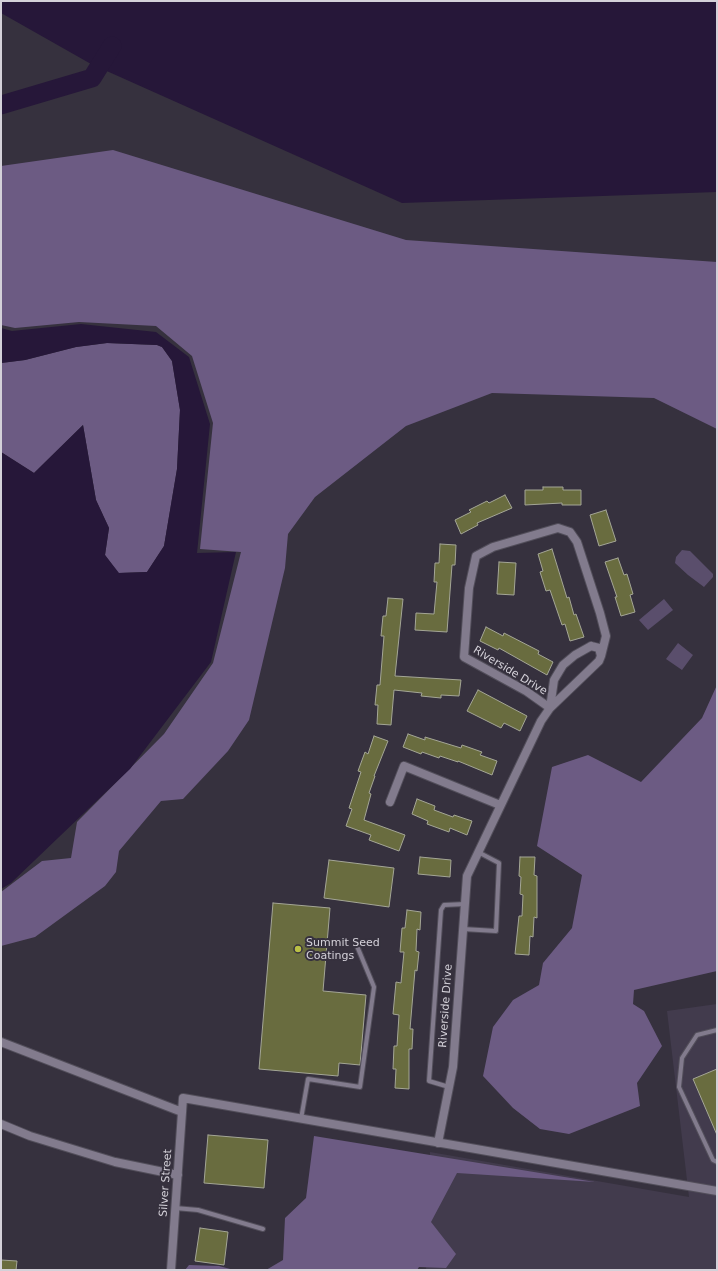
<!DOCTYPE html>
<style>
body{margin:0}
#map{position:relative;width:718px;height:1271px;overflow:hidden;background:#36313e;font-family:"DejaVu Sans",sans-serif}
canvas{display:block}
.frame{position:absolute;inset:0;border:2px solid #d4d1d9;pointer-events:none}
</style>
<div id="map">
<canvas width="718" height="1271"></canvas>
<div class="frame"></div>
</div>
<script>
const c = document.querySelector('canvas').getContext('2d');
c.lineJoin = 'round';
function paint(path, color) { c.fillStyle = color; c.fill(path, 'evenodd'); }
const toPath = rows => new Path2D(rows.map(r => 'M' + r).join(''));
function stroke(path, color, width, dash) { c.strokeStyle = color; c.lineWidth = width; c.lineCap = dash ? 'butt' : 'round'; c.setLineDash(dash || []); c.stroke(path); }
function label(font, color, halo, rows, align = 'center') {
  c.font = font + ' "DejaVu Sans",sans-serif'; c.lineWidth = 4; c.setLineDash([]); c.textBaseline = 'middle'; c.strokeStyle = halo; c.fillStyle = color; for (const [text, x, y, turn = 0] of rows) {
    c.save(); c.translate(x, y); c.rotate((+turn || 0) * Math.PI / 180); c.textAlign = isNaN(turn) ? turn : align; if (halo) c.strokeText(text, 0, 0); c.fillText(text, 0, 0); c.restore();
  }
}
paint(toPath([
 [717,1004,717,1270,426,1270,430,1152,689,1197,667,1011]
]), '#423b4d');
paint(toPath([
 [682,550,690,551,713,574,713,577,704,587,688,575,675,563,676,557],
 [664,599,673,610,648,630,639,620],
 [678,643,693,655,682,670,666,659]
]), '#5a4e6c');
paint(toPath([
 [113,150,406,240,717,262,717,429,654,398,492,393,406,426,315,497,288,534,285,568,249,720,228,751,183,799,161,801,119,851,116,872,105,886,35,937,1,946,1,892,42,861,71,858,77,822,164,734,213,663,241,552,200,549,213,423,192,356,156,326,79,322,15,328,1,325,1,166],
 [107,343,157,345,162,347,172,361,180,410,177,469,164,546,147,572,118,573,105,555,109,528,96,500,83,425,34,473,1,452,1,363,25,360,76,347],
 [717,685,717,971,634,990,633,1004,644,1011,662,1046,637,1083,640,1106,569,1134,540,1129,513,1108,483,1076,493,1027,513,1000,539,985,543,963,572,928,582,875,537,846,552,767,588,755,641,782,702,718],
 [314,1136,595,1182,457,1173,431,1222,456,1254,446,1268,419,1267,417,1270,266,1270,283,1260,285,1218,306,1198],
 [189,1265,219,1266,234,1270,185,1270]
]), '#6c5b83');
paint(toPath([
 [1,1,717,1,717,192,402,203,91,64,1,13],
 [81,324,156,332,189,357,210,424,197,553,236,552,211,662,130,769,11,883,1,889,1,452,34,473,83,425,96,500,109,528,105,555,119,573,147,572,164,546,177,469,180,410,172,361,162,347,157,345,107,343,76,347,25,360,1,363,1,328,12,331]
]), '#261739');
stroke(toPath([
 [1,105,92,78,112,46]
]), '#261739', 19);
const building = toPath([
 [543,487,563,487,563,490,581,490,581,505,562,505,562,503,525,505,525,490,543,490,543,487],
 [505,495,512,508,477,523,478,525,461,534,455,520,471,512,469,510,487,501,489,503,505,495],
 [606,510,616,541,599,546,590,515,606,510],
 [440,544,456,545,455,565,452,565,447,632,415,630,416,613,434,614,437,582,434,582,435,563,439,563,440,544],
 [552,549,567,598,569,597,574,615,576,614,584,637,570,641,565,624,562,625,550,590,546,591,540,572,543,571,538,554,552,549],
 [618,558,624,575,627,574,633,594,630,595,635,612,621,616,615,597,617,597,605,562,618,558],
 [499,562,516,563,514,595,497,594,499,562],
 [388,598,403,599,395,676,461,680,459,696,441,695,441,698,421,696,422,693,394,690,391,725,377,724,378,705,375,705,377,685,380,685,384,636,381,636,383,616,386,616,388,598],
 [486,627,503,636,504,633,539,651,538,654,553,662,547,675,499,648,498,650,480,641,486,627],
 [478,690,527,716,520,731,504,723,501,728,467,711,478,690],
 [408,734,425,740,425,737,461,748,462,745,482,752,480,755,497,761,492,775,458,761,458,762,440,756,439,758,422,752,421,754,403,747,408,734],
 [374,736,388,741,374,776,375,776,369,793,371,794,364,820,405,835,399,851,369,840,371,835,346,826,352,809,349,808,361,772,358,771,365,752,368,754,374,736],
 [417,799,435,806,434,810,453,817,454,815,472,821,467,835,450,828,449,832,427,824,428,821,412,814,417,799],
 [420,857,451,860,450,877,418,874,420,857],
 [520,857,535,857,534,875,537,876,537,918,534,917,533,937,530,936,529,955,515,954,519,916,522,916,523,895,520,894,521,877,519,876,520,857],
 [329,860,394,868,389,907,324,898,329,860],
 [273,903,330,908,323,991,366,995,360,1065,339,1063,338,1076,259,1069,273,903],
 [407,910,421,912,420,930,417,929,416,951,419,952,417,971,415,970,410,1029,413,1029,412,1049,409,1049,409,1089,395,1088,396,1069,393,1069,394,1046,397,1046,399,1015,393,1014,396,982,401,983,404,952,400,952,402,928,405,928,407,910],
 [717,1069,717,1135,693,1079,717,1069],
 [208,1135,268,1140,264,1188,204,1183,208,1135],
 [200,1228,228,1232,224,1265,195,1261,200,1228],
 [1,1260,17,1261,16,1270,1,1270,1,1260]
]);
paint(building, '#696c3f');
stroke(building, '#a4a696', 1);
const service = toPath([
 [463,929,496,931,499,863,478,852],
 [717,1030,697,1035,682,1058,679,1087,713,1160,717,1162],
 [449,1087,429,1081,441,910,444,905,465,904],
 [301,1119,308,1079,360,1087,374,987,357,946],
 [175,1208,198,1210,263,1229]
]);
const minor = toPath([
 [591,646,599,648,601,656,599,661,550,708,554,680,563,665,575,655,591,646],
 [390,802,404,766,500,805],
 [1,1042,182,1112],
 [1,1124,30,1136,115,1162,178,1175],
 [438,1143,453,1067,467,876,541,721,550,708,526,691,464,657,469,588,476,556,493,547,558,528,570,532,577,542,600,613,606,636,601,656],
 [171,1270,183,1098,717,1191]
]);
stroke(service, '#524e5a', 6);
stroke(minor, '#524e5a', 10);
stroke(service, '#827b8d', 4);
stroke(minor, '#827b8d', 8);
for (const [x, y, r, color] of [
 [298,949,4,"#bac045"]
]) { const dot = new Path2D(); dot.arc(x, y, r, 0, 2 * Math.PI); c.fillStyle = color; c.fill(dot); stroke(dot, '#36313e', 1.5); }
label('11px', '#d4d1d9', '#36313e', [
 ["Riverside Drive",510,671,31],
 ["Riverside Drive",446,1006,-86],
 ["Silver Street",166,1183,-86]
]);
label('11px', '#d4d1d9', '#36313e', [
 ["Summit Seed",306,943],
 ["Coatings",306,956]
], 'left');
</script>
